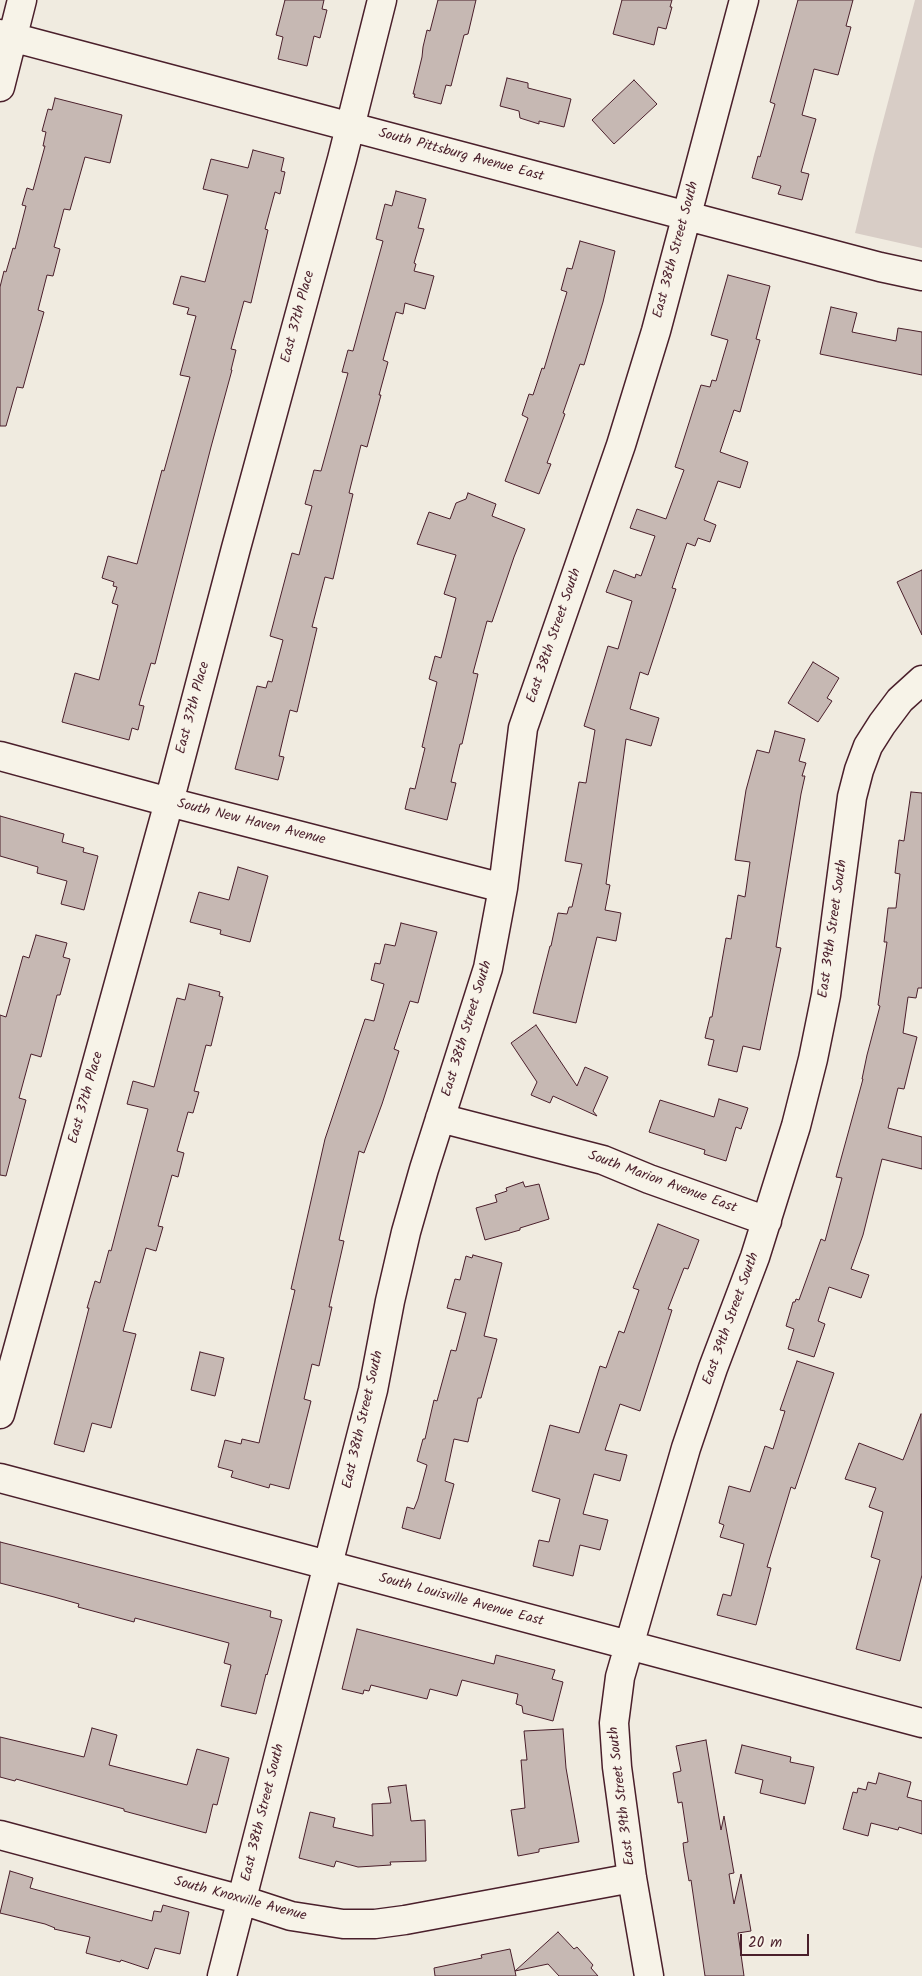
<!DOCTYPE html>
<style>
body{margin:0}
#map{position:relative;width:922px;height:1976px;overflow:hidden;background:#f0ebe0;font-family:Kalam,sans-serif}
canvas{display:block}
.scale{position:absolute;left:740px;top:1934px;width:69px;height:22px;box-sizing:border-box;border:2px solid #4a1f2b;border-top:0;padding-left:6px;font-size:15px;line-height:18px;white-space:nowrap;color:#4a1f2b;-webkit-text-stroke:4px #f7f3e8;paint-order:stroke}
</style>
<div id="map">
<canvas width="922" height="1976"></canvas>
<div class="scale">20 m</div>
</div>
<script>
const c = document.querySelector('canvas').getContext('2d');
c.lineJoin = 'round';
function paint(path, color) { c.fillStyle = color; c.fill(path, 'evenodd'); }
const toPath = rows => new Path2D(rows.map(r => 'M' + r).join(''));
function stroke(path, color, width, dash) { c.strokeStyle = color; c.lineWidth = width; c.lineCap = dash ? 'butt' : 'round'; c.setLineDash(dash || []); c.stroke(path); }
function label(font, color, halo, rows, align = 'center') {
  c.font = font + ' Kalam,sans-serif'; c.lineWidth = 4; c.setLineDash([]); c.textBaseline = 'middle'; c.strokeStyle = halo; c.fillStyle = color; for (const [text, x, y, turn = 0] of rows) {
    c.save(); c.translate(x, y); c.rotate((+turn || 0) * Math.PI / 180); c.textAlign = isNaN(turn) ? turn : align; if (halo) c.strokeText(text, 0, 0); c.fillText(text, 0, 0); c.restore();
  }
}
paint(toPath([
 [915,0,922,0,922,248,855,233,874,155]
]), '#d8cdc6');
const building = toPath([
 [285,0,324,0,322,9,327,10,320,38,314,36,307,66,278,59,283,37,276,35,285,0],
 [438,0,476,0,468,34,464,35,451,86,446,85,441,104,414,97,415,94,413,94,422,57,423,47,427,30,430,31,438,0],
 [622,0,672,0,670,7,672,7,666,29,658,27,654,45,613,34,622,0],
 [798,0,853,0,846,26,851,27,838,75,814,69,802,115,816,119,801,172,809,174,802,200,778,194,781,186,752,178,758,156,760,157,775,104,770,102,798,0],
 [507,78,528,83,528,88,571,99,564,127,539,121,539,124,520,118,519,111,500,106,507,78],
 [634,80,657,104,614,144,592,120,634,80],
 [55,98,122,115,110,163,85,157,70,210,64,209,54,247,60,249,53,276,47,275,38,310,44,312,23,388,17,387,6,426,0,426,0,287,4,271,6,272,13,248,15,249,26,206,22,205,27,188,33,190,45,146,43,146,46,132,42,131,48,109,52,110,55,98],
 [253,150,284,158,281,171,285,172,280,194,275,192,265,229,268,230,251,303,244,301,231,349,236,350,231,370,232,370,211,447,155,664,151,663,139,705,144,706,138,730,132,728,129,740,62,722,75,673,99,680,118,605,112,603,117,587,113,586,114,582,102,578,108,556,137,564,162,470,164,471,190,377,180,375,196,316,187,314,189,308,173,304,181,276,205,282,228,195,203,189,211,159,248,168,253,150],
 [396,191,426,199,418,228,424,229,414,263,416,264,414,271,434,276,425,309,405,303,403,314,396,312,383,360,388,362,379,395,381,395,367,447,361,445,349,493,353,494,333,579,325,577,312,627,317,628,297,712,290,710,279,756,284,757,278,780,235,769,257,686,266,688,268,681,272,682,283,640,270,636,292,553,299,555,312,506,305,504,314,470,321,471,348,373,342,372,348,350,353,351,383,241,376,239,385,204,392,206,396,191],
 [580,241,615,251,603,302,584,365,580,364,563,413,565,414,547,463,551,464,539,494,505,481,528,418,522,415,529,394,533,395,542,368,544,369,567,292,561,290,567,268,572,269,580,241],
 [728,275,770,286,756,339,760,340,740,412,734,410,720,452,748,462,740,488,718,481,704,520,716,525,710,542,698,538,695,546,687,543,672,588,676,589,648,675,640,672,630,709,659,718,651,746,626,739,606,884,610,885,605,910,621,913,616,941,597,937,576,1023,533,1013,550,946,551,946,558,913,567,914,569,907,572,907,582,864,565,861,579,782,586,783,595,730,584,726,608,646,618,649,632,601,606,592,614,570,635,578,636,574,641,576,655,536,630,528,637,509,666,519,684,470,675,467,701,385,710,387,712,380,716,381,728,340,711,335,728,275],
 [831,307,857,313,852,332,896,341,898,328,922,332,922,375,820,354,831,307],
 [468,493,496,504,492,516,525,529,514,557,492,622,487,621,473,673,478,674,462,744,460,744,451,782,456,783,447,820,405,809,410,788,415,789,425,748,422,747,437,682,429,679,435,656,441,658,456,598,444,594,456,555,417,544,429,512,450,519,456,503,466,499,468,493],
 [922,570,922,635,897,582,922,570],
 [813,662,839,678,827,698,832,701,818,722,788,703,813,662],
 [775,731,805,739,799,761,806,763,802,776,805,776,801,794,776,947,781,948,760,1050,743,1046,737,1072,708,1065,714,1040,705,1038,710,1017,712,1017,726,938,731,939,738,895,745,897,750,862,735,860,746,790,757,750,769,753,775,731],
 [911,792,922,793,922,988,918,988,916,998,908,997,903,1033,917,1037,904,1089,898,1088,888,1128,922,1137,922,1169,882,1159,863,1235,851,1269,869,1275,861,1298,829,1287,818,1321,825,1324,814,1357,788,1349,794,1329,786,1326,793,1302,795,1302,796,1299,799,1300,821,1239,825,1241,842,1178,836,1177,863,1079,862,1079,867,1055,880,1006,878,1005,887,942,884,942,888,908,896,908,900,874,895,873,899,840,904,841,911,792],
 [0,816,64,834,62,842,84,848,83,852,98,856,84,910,61,904,67,881,37,873,38,867,0,856,0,816],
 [238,867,268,876,250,942,220,934,221,930,190,922,199,892,229,900,238,867],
 [401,923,437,932,418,1003,410,1001,394,1049,399,1051,382,1104,364,1153,359,1151,339,1240,344,1241,329,1307,332,1307,319,1366,312,1364,304,1399,311,1401,289,1489,270,1484,269,1488,231,1477,233,1471,218,1467,225,1440,241,1444,242,1439,259,1443,295,1290,291,1289,325,1139,365,1019,374,1021,384,984,371,980,375,963,380,964,385,944,395,946,401,923],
 [36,935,67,943,63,957,70,959,60,995,57,995,41,1057,31,1054,19,1098,26,1100,6,1176,0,1175,0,1015,6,1017,23,956,29,958,36,935],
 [189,984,220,992,219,996,223,997,211,1046,206,1045,194,1091,199,1092,193,1113,188,1112,177,1151,184,1153,178,1177,172,1175,158,1226,163,1227,156,1251,146,1248,123,1331,136,1334,111,1428,92,1423,84,1452,54,1444,89,1308,87,1308,95,1281,100,1283,109,1250,111,1251,148,1109,127,1104,133,1081,154,1087,177,998,185,1000,189,984],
 [536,1025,577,1086,585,1067,608,1077,593,1111,597,1116,553,1096,550,1103,531,1095,537,1082,511,1043,536,1025],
 [719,1099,748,1108,741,1129,736,1127,726,1161,704,1154,705,1150,649,1132,660,1100,714,1117,719,1099],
 [523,1182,525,1187,539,1184,549,1219,520,1228,520,1230,485,1240,476,1208,497,1202,495,1195,507,1191,506,1188,523,1182],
 [658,1224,699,1240,688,1269,684,1268,668,1309,672,1310,640,1411,620,1404,605,1450,627,1455,620,1481,594,1474,583,1514,608,1520,600,1550,580,1545,573,1576,533,1566,539,1540,549,1542,560,1499,532,1491,550,1425,579,1433,600,1366,606,1368,619,1331,624,1333,639,1290,633,1288,658,1224],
 [473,1255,502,1263,484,1336,497,1339,481,1398,478,1398,468,1442,454,1439,445,1481,454,1484,440,1539,402,1528,407,1507,414,1509,418,1499,427,1465,417,1461,423,1439,425,1439,434,1400,437,1401,451,1350,456,1351,466,1313,447,1308,455,1279,460,1280,466,1256,472,1258,473,1255],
 [200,1352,224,1358,215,1396,191,1390,200,1352],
 [797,1361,834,1373,795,1489,791,1487,767,1567,771,1568,756,1625,717,1615,723,1594,731,1596,744,1544,720,1537,724,1525,719,1523,729,1486,750,1492,765,1446,773,1449,785,1411,780,1410,797,1361],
 [921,1414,922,1575,900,1661,856,1649,880,1560,871,1557,883,1512,869,1507,876,1488,845,1479,859,1443,903,1460,921,1414],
 [0,1542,271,1611,270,1617,282,1620,267,1675,266,1674,256,1714,221,1706,231,1665,224,1663,229,1643,135,1618,134,1622,78,1607,79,1604,54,1597,0,1583,0,1542],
 [357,1629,494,1664,496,1655,555,1670,552,1679,563,1682,553,1721,523,1713,522,1706,516,1704,518,1694,462,1680,457,1696,430,1689,427,1699,371,1685,369,1691,364,1690,363,1694,342,1689,357,1629],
 [92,1728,117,1735,109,1765,187,1785,197,1749,229,1758,217,1805,213,1804,206,1833,124,1811,124,1809,16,1779,15,1781,0,1777,0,1737,84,1757,92,1728],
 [563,1729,566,1768,579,1842,539,1849,539,1852,518,1856,511,1810,525,1808,521,1760,527,1760,524,1731,563,1729],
 [706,1740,721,1830,724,1816,734,1873,729,1874,734,1904,741,1874,751,1931,738,1933,744,1976,705,1976,691,1880,689,1881,684,1852,683,1843,688,1842,682,1802,678,1803,673,1773,681,1771,676,1746,706,1740],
 [742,1745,791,1757,790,1762,814,1767,805,1804,760,1793,763,1780,735,1773,742,1745],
 [879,1773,911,1782,907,1797,922,1801,922,1834,899,1827,898,1830,871,1823,868,1836,843,1829,853,1792,857,1793,858,1788,866,1790,868,1782,876,1784,879,1773],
 [406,1785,411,1821,425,1820,426,1861,390,1862,391,1865,358,1867,336,1861,334,1867,299,1858,310,1812,335,1818,333,1827,373,1836,372,1804,391,1803,388,1787,406,1785],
 [10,1871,33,1878,30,1888,152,1921,154,1911,161,1912,163,1905,189,1912,180,1954,155,1948,148,1969,121,1960,120,1962,86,1953,90,1937,54,1929,55,1928,45,1924,0,1913,10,1871],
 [558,1932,574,1949,577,1947,593,1965,591,1968,598,1976,559,1976,548,1964,515,1971,516,1976,435,1976,434,1968,482,1958,481,1955,510,1949,515,1971,558,1932]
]);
paint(building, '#c6b8b3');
stroke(building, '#4a1f2b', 1);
const minor = toPath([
 [0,34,880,267,922,276],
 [0,87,22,0],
 [0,756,169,802,503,888],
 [440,1118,603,1160,649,1179,767,1221],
 [0,1414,169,802,236,548,342,159,382,0],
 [0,1478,922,1723],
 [0,1835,242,1900,291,1916,343,1924,375,1924,405,1920,632,1878],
 [222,1976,373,1390,390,1301,406,1232,424,1169,488,968,503,888,523,728,621,445,656,331,744,0],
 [649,1976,632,1878,617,1767,614,1723,620,1677,686,1448,713,1368,755,1257,796,1126,813,1059,826,995,852,797,859,770,868,746,882,724,900,700,922,680]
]);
stroke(minor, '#4a1f2b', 31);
stroke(minor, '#f7f3e8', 28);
label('14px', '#4a1f2b', '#f7f3e8', [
 ["South Pittsburg Avenue East",461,156,15],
 ["East 38th Street South",677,250,-75],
 ["East 37th Place",299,317,-75],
 ["East 38th Street South",555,636,-71],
 ["East 37th Place",194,708,-75],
 ["South New Haven Avenue",251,823,14],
 ["East 39th Street South",834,929,-82],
 ["East 38th Street South",468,1029,-73],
 ["East 37th Place",87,1098,-74],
 ["South Marion Avenue East",662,1183,20],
 ["East 39th Street South",732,1319,-70],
 ["East 38th Street South",364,1420,-77],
 ["South Louisville Avenue East",461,1601,15],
 ["East 39th Street South",623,1796,-97],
 ["East 38th Street South",264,1813,-76],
 ["South Knoxville Avenue",240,1900,15]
]);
</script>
